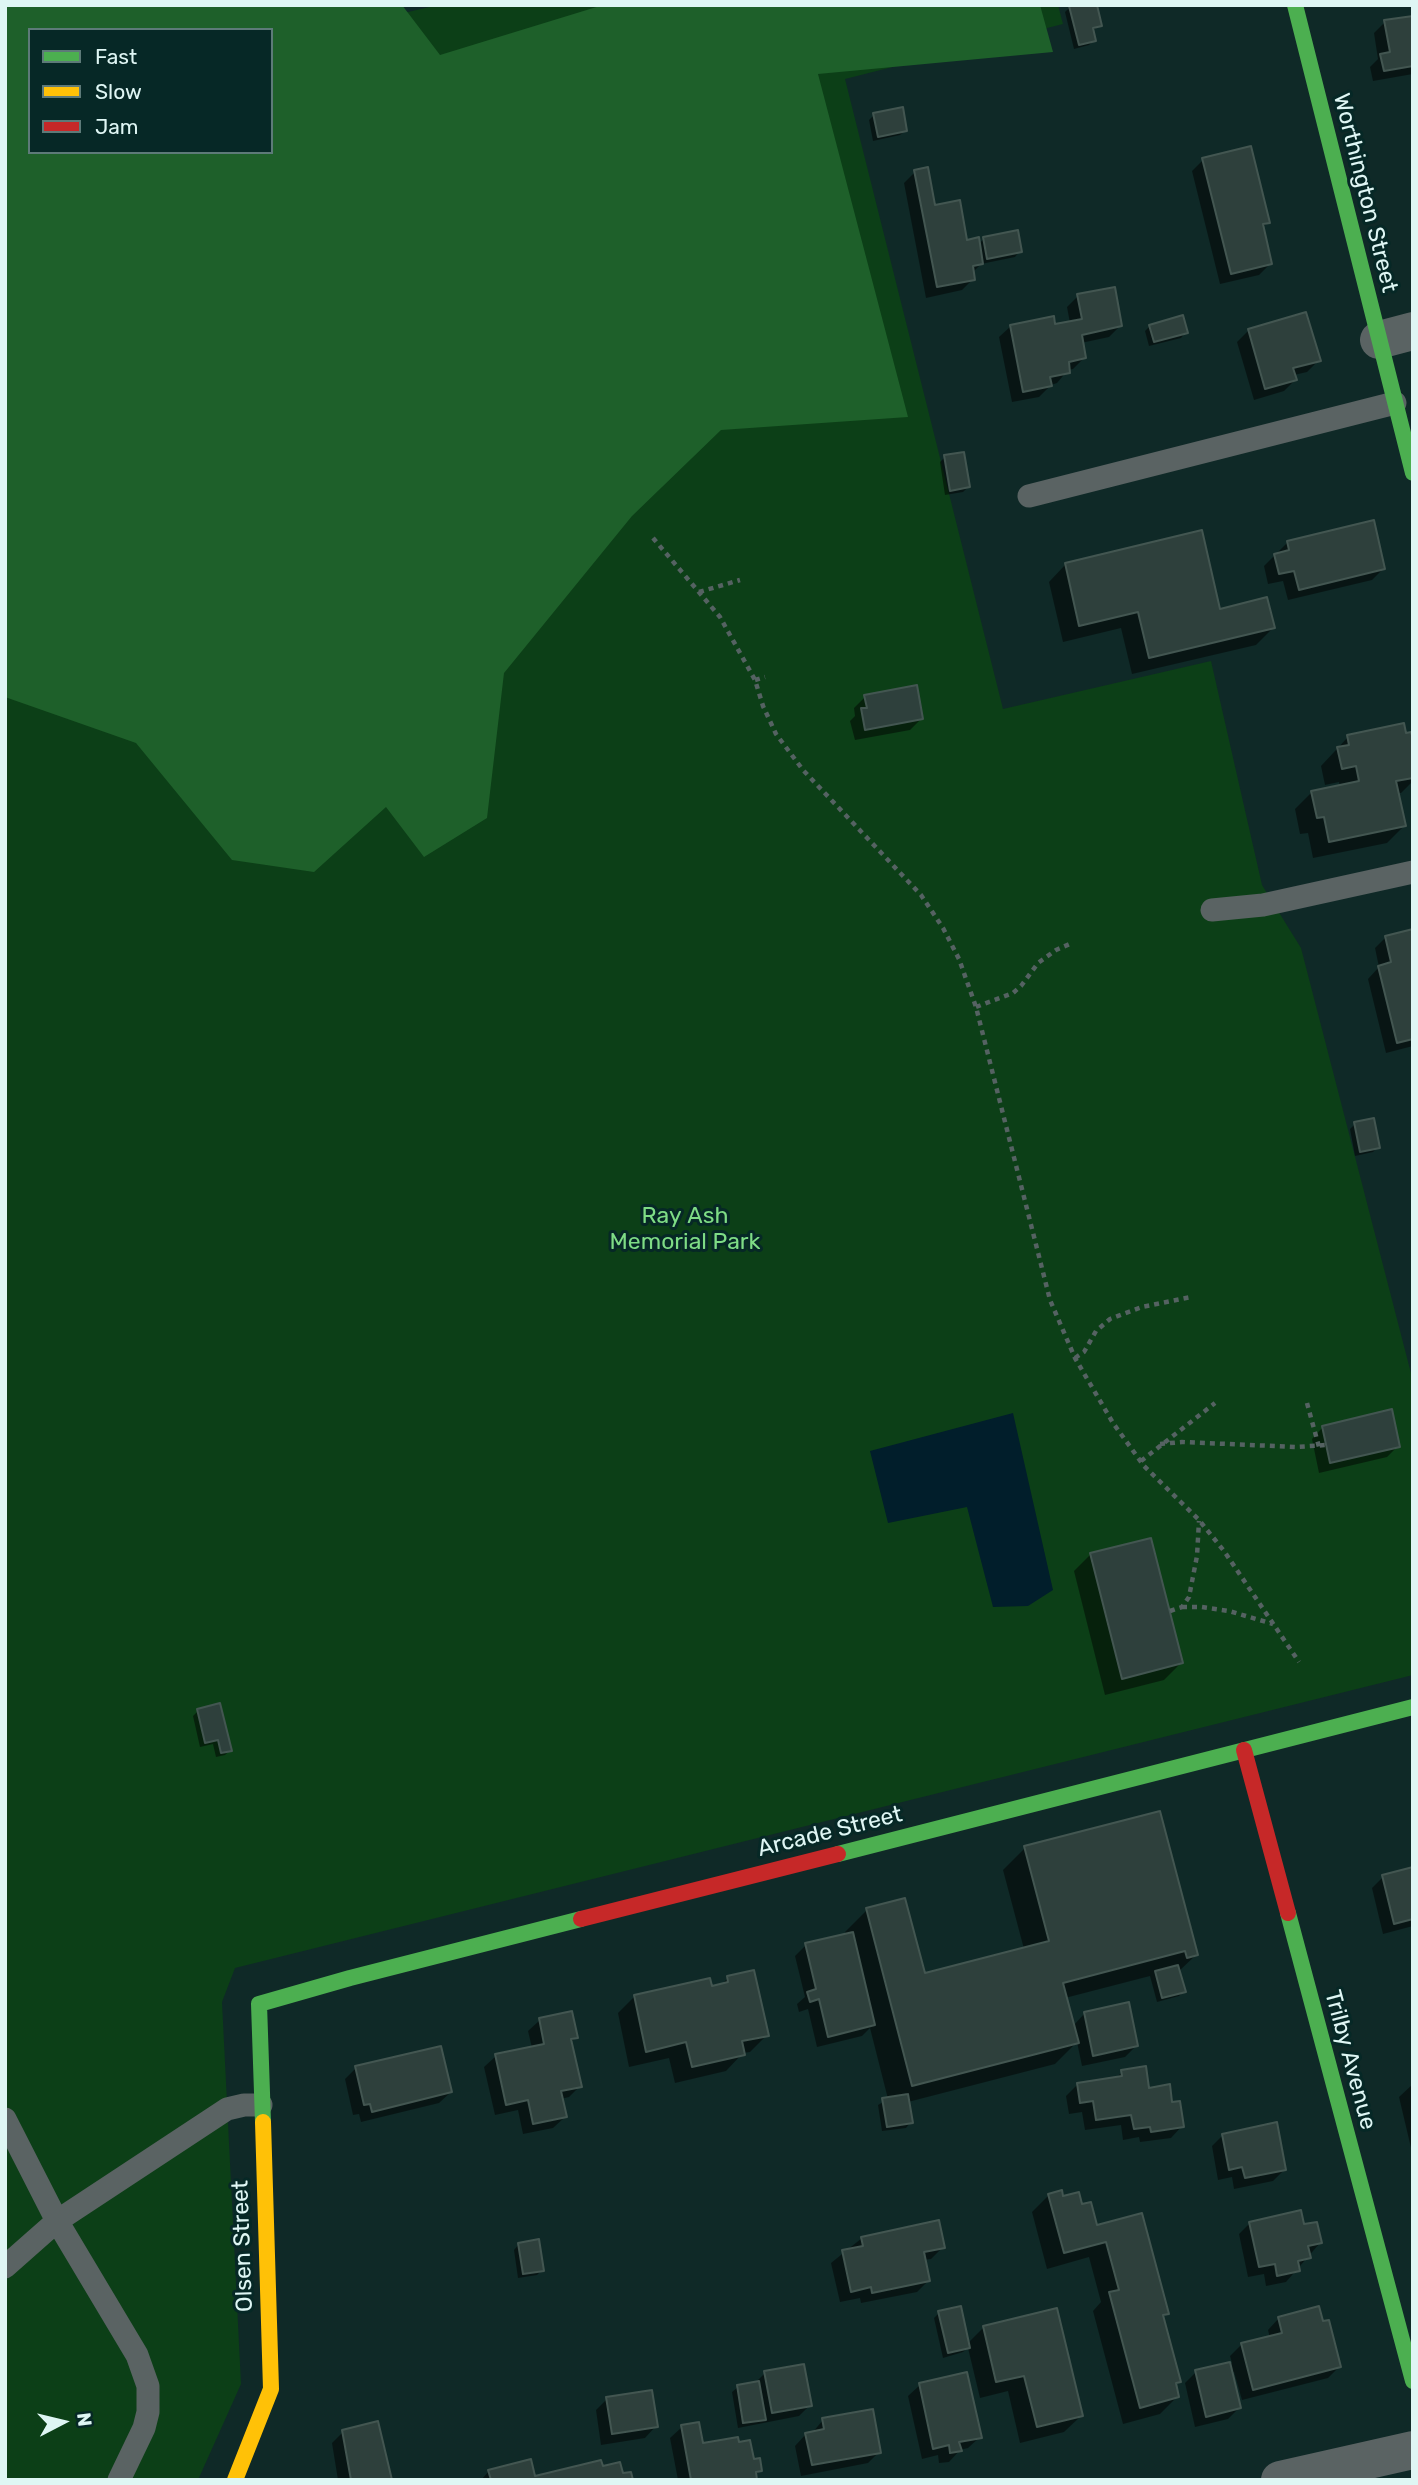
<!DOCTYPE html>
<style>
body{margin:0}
#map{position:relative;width:1418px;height:2485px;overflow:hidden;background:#0f2927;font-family:Rubik,sans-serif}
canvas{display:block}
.frame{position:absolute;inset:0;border:7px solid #dff6f4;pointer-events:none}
.legend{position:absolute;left:28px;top:28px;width:245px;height:126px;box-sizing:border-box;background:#062826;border:2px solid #5d7a78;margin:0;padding:9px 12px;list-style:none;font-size:21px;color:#dff6f4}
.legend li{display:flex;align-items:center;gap:14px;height:35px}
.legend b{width:35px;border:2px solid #5d7a78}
.north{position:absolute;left:28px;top:2387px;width:70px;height:70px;-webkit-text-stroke:5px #062826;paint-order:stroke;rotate:83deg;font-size:19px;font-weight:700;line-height:28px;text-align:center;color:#dff6f4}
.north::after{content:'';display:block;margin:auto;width:24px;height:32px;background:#dff6f4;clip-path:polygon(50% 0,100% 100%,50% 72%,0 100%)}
</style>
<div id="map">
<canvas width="1418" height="2485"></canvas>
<div class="frame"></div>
<ul class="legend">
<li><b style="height:9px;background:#4caf50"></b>Fast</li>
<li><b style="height:9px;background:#ffc107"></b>Slow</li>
<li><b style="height:9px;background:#c62828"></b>Jam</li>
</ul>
<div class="north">N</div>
</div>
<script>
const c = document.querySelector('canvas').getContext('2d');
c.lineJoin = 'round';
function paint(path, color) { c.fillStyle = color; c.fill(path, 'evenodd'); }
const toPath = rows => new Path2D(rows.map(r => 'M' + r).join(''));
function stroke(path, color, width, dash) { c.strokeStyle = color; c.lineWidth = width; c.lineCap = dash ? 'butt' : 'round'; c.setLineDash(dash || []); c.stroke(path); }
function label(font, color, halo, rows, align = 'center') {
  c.font = font + ' Rubik,sans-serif'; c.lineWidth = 6; c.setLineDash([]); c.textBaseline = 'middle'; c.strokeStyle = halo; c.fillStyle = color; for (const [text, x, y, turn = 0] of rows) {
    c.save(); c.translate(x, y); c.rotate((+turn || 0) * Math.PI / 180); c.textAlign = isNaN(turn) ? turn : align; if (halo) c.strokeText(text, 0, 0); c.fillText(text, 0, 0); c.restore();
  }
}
paint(toPath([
 [438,5,1058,5,1063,24,845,79,1003,709,1211,661,1262,885,1301,948,1413,1381,1413,1675,235,1968,222,2002,241,2384,198,2480,5,2480,5,106,30,152,271,152,271,44]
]), '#0c3f17');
paint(toPath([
 [5,5,402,5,440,55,603,5,1040,5,1053,52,818,74,908,417,721,430,632,516,504,673,487,818,424,857,386,807,314,872,232,860,136,743,5,697],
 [30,30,271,30,271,152,30,152]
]), '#1e602a');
paint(toPath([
 [1013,1413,1053,1590,1028,1606,993,1607,967,1507,888,1523,870,1451]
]), '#011e2b');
paint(toPath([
 [1079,5,1095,5,1100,25,1092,31,1094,40,1089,45,1074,49,1065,12,1070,7],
 [1413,17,1413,74,1373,81,1370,67,1378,59,1374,33,1385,22],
 [874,115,906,130,900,135,873,141,869,120],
 [1203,160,1268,222,1262,228,1270,264,1259,275,1220,284,1192,171],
 [915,172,934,207,966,242,978,244,984,239,1020,251,1015,257,981,264,972,273,973,279,962,290,926,298,904,183],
 [1078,296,1120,326,1109,337,1081,343,1084,358,1073,369,1068,370,1057,383,1051,385,1039,397,1012,402,999,337,1011,326,1054,326,1070,323,1067,307],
 [1305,315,1319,360,1307,372,1294,375,1295,380,1284,391,1254,400,1237,342,1248,331],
 [1150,326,1186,332,1181,338,1149,346,1145,331],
 [945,457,968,487,963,492,945,495,940,462],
 [1200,533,1219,611,1273,628,1256,645,1132,674,1121,628,1063,642,1049,582,1065,565],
 [1287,543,1383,569,1372,580,1288,600,1283,581,1268,584,1264,566],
 [865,697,921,719,910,730,855,740,850,721,855,716,854,708],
 [1348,737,1413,748,1413,781,1401,793,1397,793,1404,826,1387,843,1313,858,1308,833,1300,834,1295,809,1312,792,1340,787,1339,782,1325,785,1321,766],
 [1413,931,1413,1046,1386,1053,1368,979,1379,967,1375,948,1386,937],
 [1355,1124,1378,1147,1373,1152,1355,1156,1350,1129],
 [1323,1427,1398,1446,1387,1457,1319,1473,1312,1439],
 [1091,1554,1181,1663,1164,1680,1105,1695,1074,1571],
 [198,1711,230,1750,225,1755,216,1757,213,1744,200,1747,193,1716],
 [1025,1848,1196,1955,1178,1972,1184,1991,1179,1996,1157,2002,1150,1976,1065,1998,1073,2026,1084,2014,1136,2046,1125,2057,1082,2066,1077,2042,1055,2064,908,2102,911,2122,906,2128,882,2131,878,2105,888,2099,870,2028,862,2036,817,2047,808,2009,799,2012,797,2004,805,1997,795,1956,806,1945,846,1935,845,1932,867,1910,923,1975,1024,1949,1003,1870],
 [1413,1869,1413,1926,1383,1934,1372,1888,1383,1877],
 [728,1978,767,2035,750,2052,743,2053,726,2071,675,2083,669,2058,629,2067,618,2013,635,1996,710,1988,720,1986],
 [540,2020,576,2037,570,2043,580,2086,569,2097,561,2099,565,2117,553,2128,523,2134,518,2110,495,2115,484,2067,496,2056,532,2048,528,2031],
 [356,2068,451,2092,439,2103,361,2122,359,2114,353,2115,345,2079],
 [1122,2072,1171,2104,1182,2126,1171,2138,1140,2142,1139,2137,1123,2140,1121,2125,1085,2130,1082,2112,1069,2114,1066,2096,1077,2085,1115,2079],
 [1413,2084,1413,2152,1412,2152,1399,2097],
 [1223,2135,1284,2170,1273,2181,1234,2189,1232,2177,1218,2180,1212,2146],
 [1049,2195,1062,2199,1096,2227,1167,2313,1162,2318,1179,2381,1174,2386,1177,2397,1160,2414,1123,2424,1093,2311,1101,2302,1089,2257,1047,2269,1032,2212],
 [1250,2223,1302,2226,1320,2243,1286,2282,1266,2286,1264,2274,1248,2277,1239,2234],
 [862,2238,943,2247,931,2259,924,2260,928,2281,917,2292,861,2303,860,2298,840,2302,831,2263],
 [519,2244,542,2270,537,2275,518,2278,514,2250],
 [939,2313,967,2344,984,2327,1081,2416,1064,2432,1020,2443,1008,2391,980,2398,968,2348,963,2352,943,2358,934,2318],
 [1279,2318,1339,2367,1328,2378,1242,2400,1234,2372,1231,2373,1239,2408,1228,2419,1195,2427,1185,2383,1196,2372,1232,2363,1230,2356,1241,2345,1270,2338,1268,2330],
 [765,2373,810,2405,799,2416,738,2428,732,2392,738,2387,754,2384],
 [920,2385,980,2437,968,2448,960,2450,949,2462,939,2463,938,2455,922,2459,908,2396],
 [607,2399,656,2426,645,2438,601,2445,596,2410],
 [823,2420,879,2452,868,2463,801,2476,795,2446,806,2434,812,2433],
 [682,2427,702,2445,752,2461,760,2470,755,2476,756,2480,678,2480,670,2438],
 [343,2432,390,2480,338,2480,332,2443],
 [602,2468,631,2480,481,2480,489,2471,534,2478]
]), '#0007');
const building = toPath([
 [1097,5,1102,26,1093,28,1096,41,1079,45,1069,6,1097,5],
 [1413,16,1413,66,1384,71,1380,54,1390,52,1384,20,1413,16],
 [903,107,907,131,878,137,873,113,903,107],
 [1251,146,1270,223,1263,224,1272,264,1231,274,1202,158,1251,146],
 [928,167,935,205,960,200,967,240,979,237,983,264,973,266,975,280,937,287,914,170,928,167],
 [1018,230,1022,252,987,259,983,237,1018,230],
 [1115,287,1122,326,1082,335,1086,358,1069,362,1070,373,1050,377,1052,386,1023,392,1010,325,1054,316,1055,324,1082,319,1077,294,1115,287],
 [1306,312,1321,361,1293,368,1297,380,1265,389,1248,329,1306,312],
 [1183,315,1188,333,1154,342,1149,325,1183,315],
 [964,452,970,487,950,491,944,455,964,452],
 [1374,520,1385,569,1299,590,1294,571,1279,574,1274,554,1289,550,1287,541,1374,520],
 [1202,530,1220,609,1267,597,1275,628,1149,658,1138,612,1079,626,1065,563,1202,530],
 [917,685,923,719,865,730,861,708,867,708,864,695,917,685],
 [1404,723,1406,733,1411,732,1413,739,1413,778,1396,781,1406,826,1329,842,1324,817,1317,818,1311,791,1359,781,1356,766,1342,769,1337,747,1349,745,1347,735,1404,723],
 [1413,929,1413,1039,1397,1043,1378,966,1391,962,1385,936,1413,929],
 [1374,1118,1380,1148,1360,1152,1354,1122,1374,1118],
 [1392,1409,1400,1447,1330,1463,1322,1426,1392,1409],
 [1151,1538,1183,1663,1122,1679,1090,1553,1151,1538],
 [220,1703,232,1751,221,1753,218,1740,205,1743,197,1709,220,1703],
 [1160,1811,1198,1955,1187,1958,1185,1951,1063,1983,1079,2043,912,2086,866,1908,905,1898,925,1973,1049,1941,1024,1846,1160,1811],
 [1413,1867,1413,1919,1394,1924,1382,1875,1413,1867],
 [853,1932,875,2025,828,2037,819,1999,810,2002,807,1992,816,1989,805,1943,853,1932],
 [1178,1965,1186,1992,1162,1998,1155,1971,1178,1965],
 [754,1970,769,2036,742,2041,745,2055,692,2067,686,2042,646,2052,634,1995,710,1978,712,1986,728,1982,727,1976,754,1970],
 [1129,2002,1138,2046,1093,2056,1084,2012,1129,2002],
 [572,2011,578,2038,571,2039,582,2087,561,2091,567,2117,533,2124,528,2100,506,2105,495,2054,544,2044,539,2018,572,2011],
 [441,2046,452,2092,372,2112,370,2104,364,2105,355,2066,441,2046],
 [1146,2066,1149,2088,1170,2084,1172,2102,1180,2101,1184,2127,1151,2132,1150,2127,1134,2129,1131,2115,1096,2120,1093,2101,1080,2103,1077,2083,1122,2076,1121,2070,1146,2066],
 [908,2094,913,2123,887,2127,882,2098,908,2094],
 [1277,2122,1286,2170,1245,2178,1242,2167,1229,2170,1222,2134,1277,2122],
 [1062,2190,1063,2196,1079,2192,1082,2204,1091,2202,1097,2225,1142,2213,1169,2314,1163,2315,1181,2382,1176,2383,1179,2397,1140,2408,1109,2292,1119,2290,1106,2242,1064,2253,1048,2194,1062,2190],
 [1301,2210,1304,2224,1317,2222,1322,2243,1308,2246,1311,2258,1298,2261,1300,2271,1277,2276,1275,2264,1259,2267,1249,2222,1301,2210],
 [939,2220,945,2248,924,2252,930,2281,872,2293,871,2287,851,2292,842,2250,863,2246,861,2237,939,2220],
 [539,2239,544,2271,523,2274,518,2243,539,2239],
 [961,2306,970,2348,948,2353,938,2311,961,2306],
 [1319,2306,1323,2321,1329,2320,1341,2367,1253,2390,1241,2343,1282,2333,1278,2317,1319,2306],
 [1057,2308,1083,2416,1037,2427,1024,2376,996,2382,983,2326,1057,2308],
 [1230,2362,1241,2408,1206,2417,1195,2370,1230,2362],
 [804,2364,812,2406,772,2413,764,2371,804,2364],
 [967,2372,982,2438,959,2442,962,2451,950,2453,949,2445,933,2449,919,2383,967,2372],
 [759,2381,766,2420,743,2423,737,2385,759,2381],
 [652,2390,658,2427,612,2434,606,2397,652,2390],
 [873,2409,881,2453,812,2465,805,2433,824,2429,822,2418,873,2409],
 [378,2421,392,2480,351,2480,342,2430,378,2421],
 [699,2422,703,2443,738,2437,739,2442,750,2440,754,2459,760,2458,762,2471,756,2472,757,2480,691,2480,681,2425,699,2422],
 [531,2459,535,2476,601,2460,603,2466,620,2462,623,2473,631,2472,633,2480,491,2480,488,2470,531,2459]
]);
paint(building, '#2e403c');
stroke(building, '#435651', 2);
stroke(toPath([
 [653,538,720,617,755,680,763,706,776,734,803,770,921,895,943,928,959,959,976,1007,1050,1300,1075,1358,1113,1423,1144,1466,1199,1520,1224,1551,1299,1662],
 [699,592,740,580],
 [755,680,765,677],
 [976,1007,1013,993,1021,986,1038,963,1056,950,1072,943],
 [1075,1358,1084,1352,1096,1331,1110,1319,1142,1307,1191,1297],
 [1307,1403,1319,1447],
 [1160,1444,1182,1442,1297,1447,1326,1445],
 [1141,1461,1215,1403],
 [1182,1607,1202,1607,1229,1611,1273,1624],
 [1170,1611,1182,1607,1189,1597,1197,1556,1199,1521]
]), '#556262', 4.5, [5, 5]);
stroke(toPath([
 [1029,496,1395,403],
 [1212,910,1263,905,1413,872],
 [5,2119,57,2221,227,2109,244,2105,261,2105],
 [5,2267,57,2221,137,2355,148,2386,148,2412,144,2428,119,2480]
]), '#5a6363', 23);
stroke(toPath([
 [1379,340,1413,331],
 [1280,2480,1413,2450]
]), '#5a6363', 38);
stroke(toPath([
 [1295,5,1413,473],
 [838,1854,1413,1707],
 [1288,1913,1413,2381],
 [263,2122,259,2004,350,1978,581,1919]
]), '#4caf50', 16);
stroke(toPath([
 [235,2480,271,2389,263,2122]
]), '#ffc107', 16);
stroke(toPath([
 [1244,1750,1288,1913],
 [581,1919,838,1854]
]), '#c62828', 16);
label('23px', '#dff6f4', '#062826', [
 ["Worthington Street",1365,193,76],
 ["Arcade Street",830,1832,-14],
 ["Trilby Avenue",1350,2060,75],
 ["Olsen Street",243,2246,-92]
]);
label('23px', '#7edc85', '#062826', [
 ["Ray Ash",685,1216],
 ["Memorial Park",685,1242]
]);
</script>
